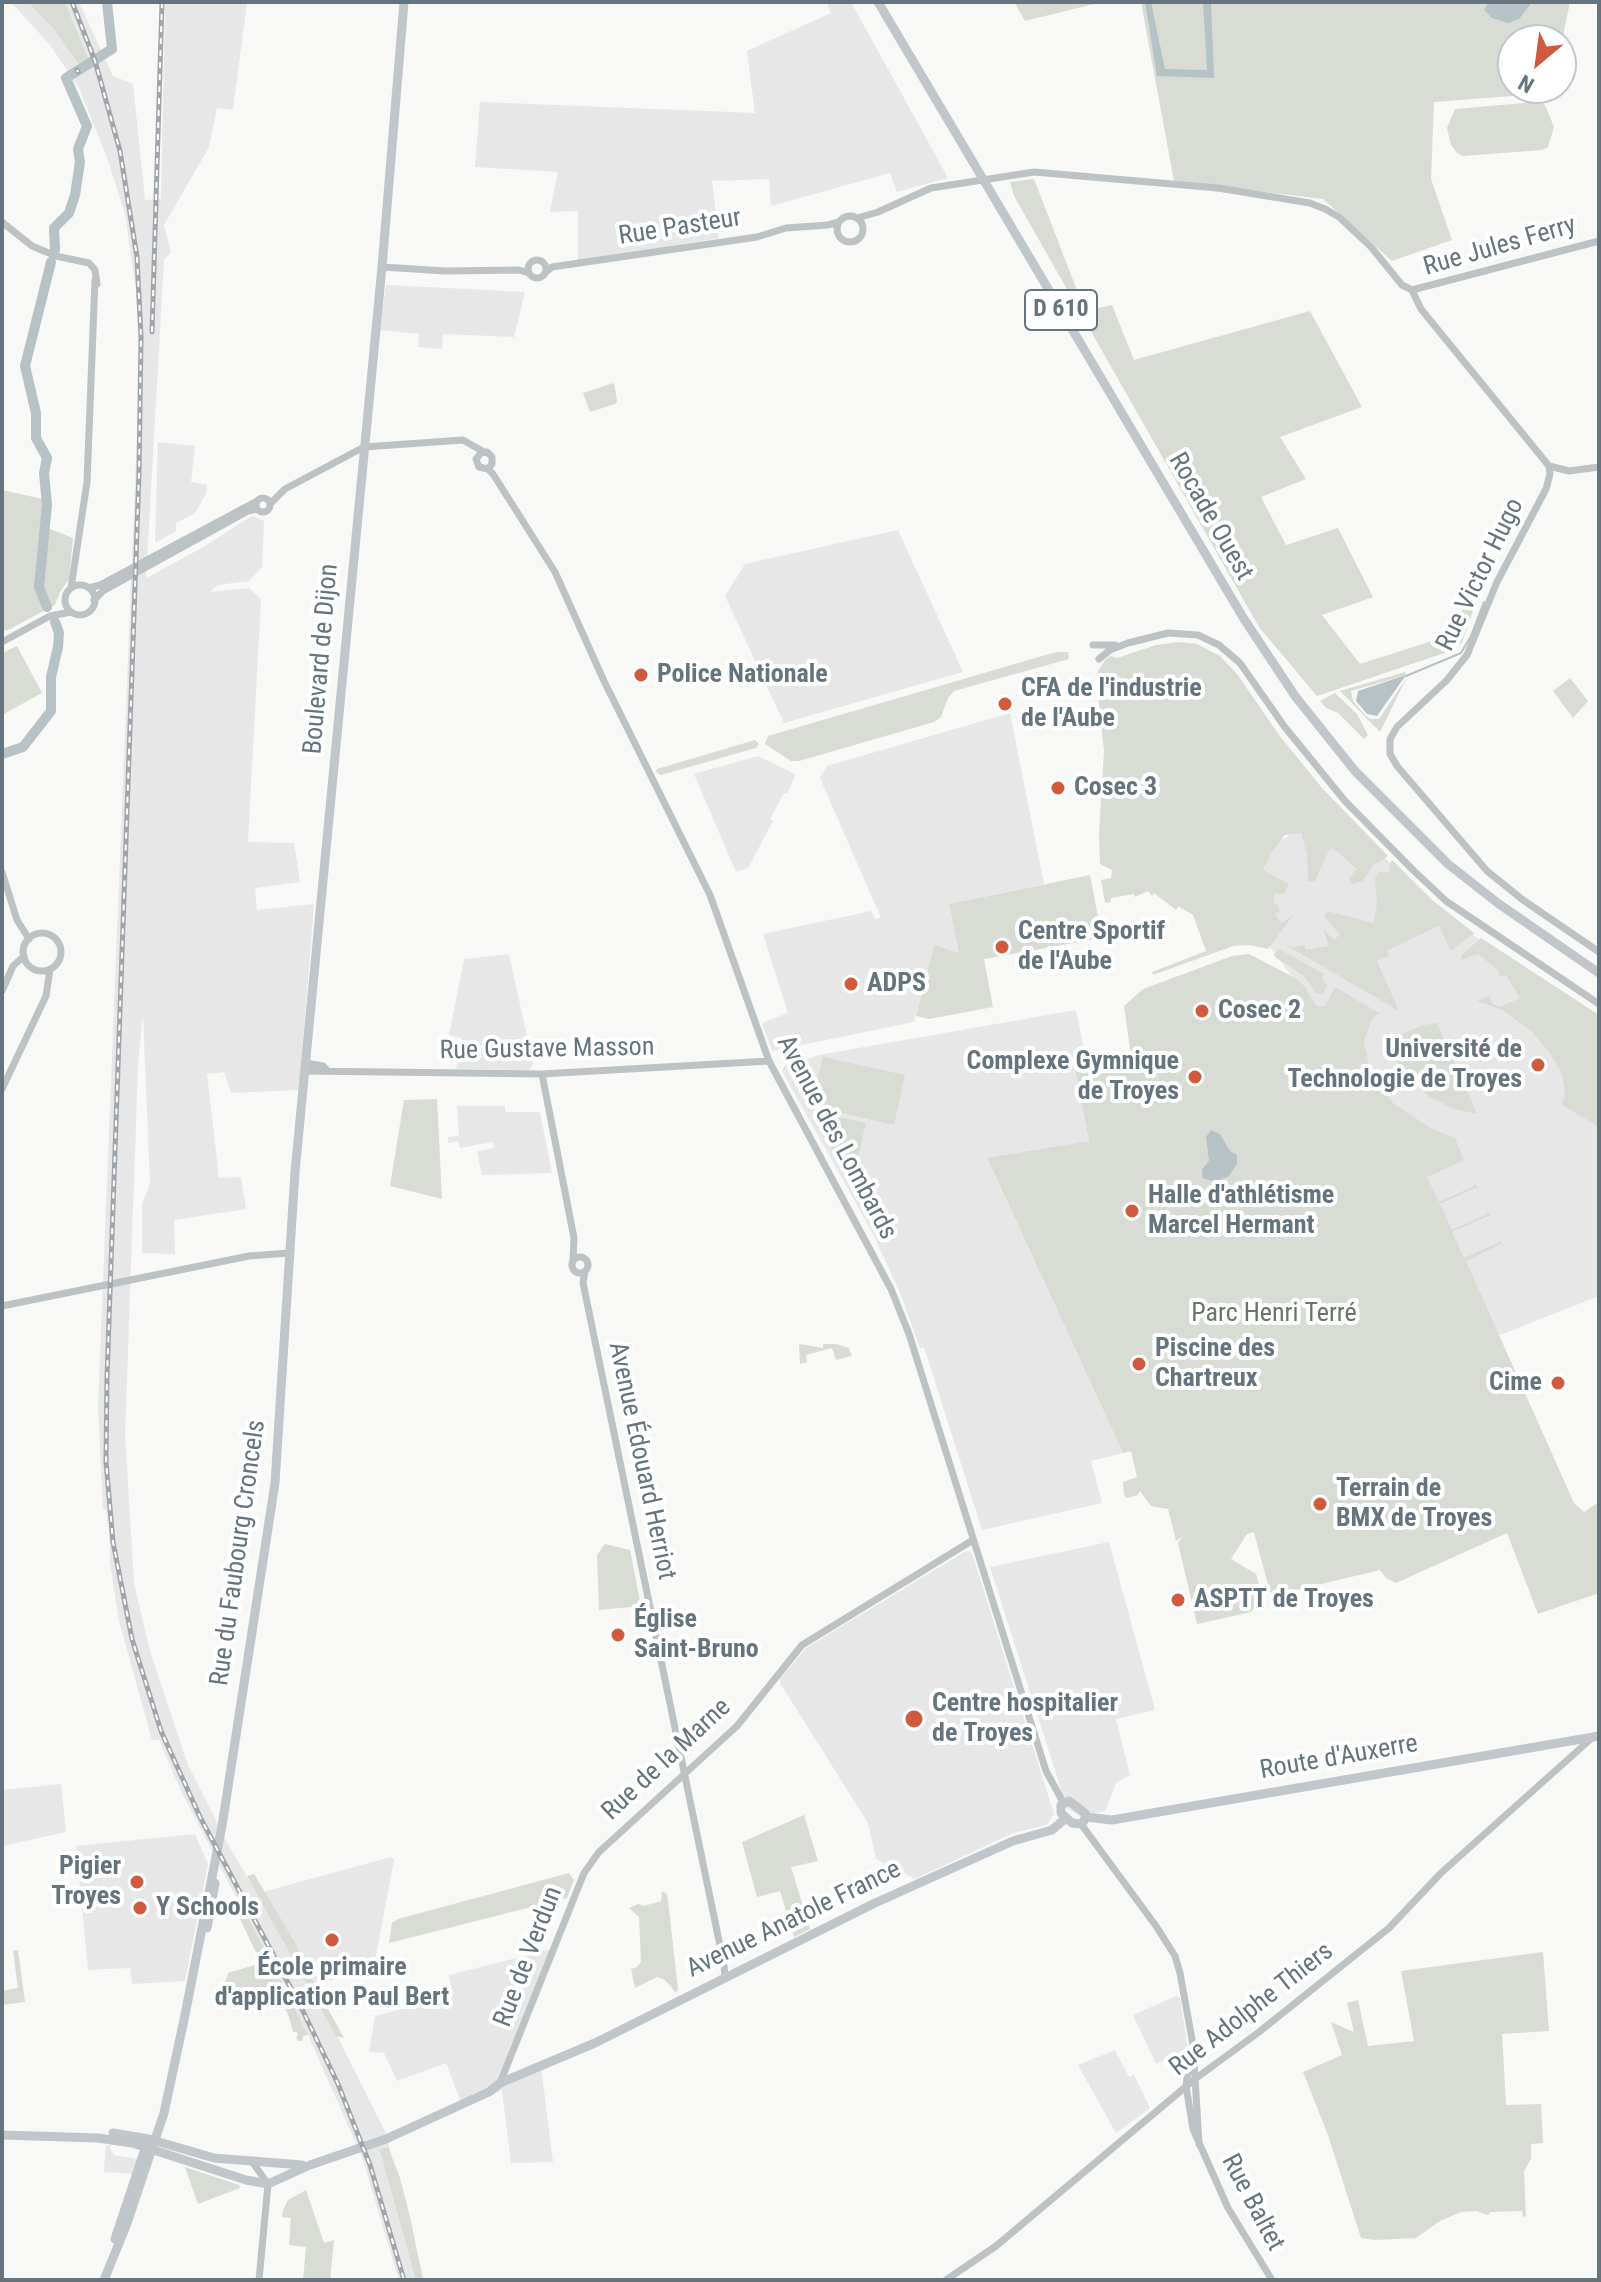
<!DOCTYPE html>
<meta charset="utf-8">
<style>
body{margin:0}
#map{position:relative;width:1601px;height:2282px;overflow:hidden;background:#f8f8f6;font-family:"Roboto Condensed",sans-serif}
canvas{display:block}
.frame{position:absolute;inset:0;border:4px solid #66747d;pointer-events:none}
.north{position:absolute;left:1497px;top:24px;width:80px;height:80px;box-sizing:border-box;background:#fff;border:2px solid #c2c7cb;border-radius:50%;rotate:209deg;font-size:22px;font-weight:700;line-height:32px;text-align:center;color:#66747d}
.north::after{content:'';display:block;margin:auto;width:28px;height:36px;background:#d05a3d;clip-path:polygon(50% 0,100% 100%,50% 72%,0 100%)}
</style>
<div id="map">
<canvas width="1601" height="2282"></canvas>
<div class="frame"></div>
<div class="north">N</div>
</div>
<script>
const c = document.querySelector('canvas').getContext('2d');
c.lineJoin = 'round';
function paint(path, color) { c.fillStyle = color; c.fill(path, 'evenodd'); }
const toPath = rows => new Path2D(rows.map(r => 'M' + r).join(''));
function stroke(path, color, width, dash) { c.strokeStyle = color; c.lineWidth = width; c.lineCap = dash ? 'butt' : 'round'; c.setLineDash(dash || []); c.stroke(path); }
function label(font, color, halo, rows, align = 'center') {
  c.font = font + ' "Roboto Condensed",sans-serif'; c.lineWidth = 8; c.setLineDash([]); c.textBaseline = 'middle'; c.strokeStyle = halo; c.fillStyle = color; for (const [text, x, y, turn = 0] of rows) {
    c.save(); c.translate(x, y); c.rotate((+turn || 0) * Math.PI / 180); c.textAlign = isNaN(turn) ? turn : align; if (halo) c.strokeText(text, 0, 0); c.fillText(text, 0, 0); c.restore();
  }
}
paint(toPath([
 [11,2,28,2,38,11,53,28,85,73,88,58,65,2,79,2,113,76,133,84,145,200,161,199,165,2,247,2,233,110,217,108,209,147,164,225,171,253,164,259,146,578,200,549,252,516,264,521,262,567,249,581,218,585,210,592,249,588,261,599,248,842,294,843,300,882,255,888,257,910,314,904,299,1090,231,1093,224,1072,207,1074,219,1178,241,1177,246,1209,174,1220,175,1254,142,1253,142,1204,150,1184,143,1012,138,1065,125,1435,134,1583,150,1651,188,1765,230,1848,266,1909,259,1893,391,1857,394,1859,374,1967,312,1986,385,2131,424,2280,399,2280,362,2157,308,2035,182,1793,159,1740,152,1740,119,1621,110,1562,109,1530,106,1510,103,1509,98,1407,140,359,136,291,125,213,107,158,79,88,50,45],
 [826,2,851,2,948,178,897,192,890,173,771,206,769,179,712,181,719,238,578,262,578,211,550,212,558,172,475,167,480,102,755,113,747,51,831,13],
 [386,285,525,292,514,337,443,334,442,349,418,347,419,334,380,330],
 [158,442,195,446,191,482,207,485,206,494,195,513,176,523,176,531,155,543],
 [898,530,963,672,784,723,725,596,745,564],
 [1010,713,1044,884,949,904,959,953,934,946,914,1022,772,1051,762,1023,788,1013,763,934,871,911,875,919,881,918,820,778,827,766],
 [758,756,795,774,795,777,787,794,784,793,770,819,773,821,748,868,736,872,694,774],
 [1345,817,1427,900,1457,924,1599,1020,1599,1296,1495,1337,1308,999,1264,938,1260,867,1269,848,1303,827],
 [509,954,533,1064,529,1070,456,1069,462,1038,449,1035,464,959],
 [1076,1010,1088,1069,1076,1072,1089,1141,987,1159,1123,1453,1091,1461,1102,1503,982,1530,924,1347,920,1348,901,1295,873,1234,782,1071,784,1066,819,1055],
 [457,1106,505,1106,505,1112,540,1112,552,1173,482,1175,477,1151,494,1148,493,1142,460,1148,458,1141,448,1143,448,1137,459,1136],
 [1109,1542,1155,1710,1116,1719,1130,1775,1116,1783,1105,1811,1079,1816,1067,1808,990,1567],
 [966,1551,972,1553,977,1569,1054,1814,1047,1825,1013,1833,915,1879,876,1859,868,1823,780,1683,780,1679,806,1648],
 [61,1784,66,1832,2,1846,2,1790],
 [195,1834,208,1864,185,1981,132,1984,130,1968,88,1970,76,1846],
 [552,1949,505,2081,541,2067,553,2162,511,2163,502,2090,463,2107,446,2063,397,2081,384,2053,369,2052,375,2016,453,1996,449,1975],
 [1176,1996,1180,1998,1188,2049,1156,2064,1133,2015],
 [1115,2050,1129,2077,1134,2074,1135,2077,1150,2108,1116,2133,1078,2065],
 [106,2145,111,2145,110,2148,114,2155,137,2159,132,2174,104,2172]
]), '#e6e7e6');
paint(toPath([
 [28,2,65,2,88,58,85,73,53,28],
 [1014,2,1102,2,1025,21],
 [1141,2,1570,2,1561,45,1561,40,1513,40,1513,88,1552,88,1551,93,1434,102,1431,179,1452,240,1392,261,1323,199,1174,181],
 [1536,102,1545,105,1554,127,1548,147,1542,150,1463,156,1457,153,1451,145,1447,128,1455,109],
 [1034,179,1085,311,1112,305,1134,360,1310,311,1362,407,1280,437,1306,479,1261,497,1286,545,1338,528,1373,597,1322,615,1360,664,1435,640,1464,608,1474,608,1462,642,1453,650,1317,696,1259,627,1014,196,1010,182],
 [614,383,617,401,615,404,590,412,583,393],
 [2,490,47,500,45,527,73,538,69,579,60,592,55,605,6,631,2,628],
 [1178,642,1197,644,1220,656,1237,674,1279,735,1322,788,1388,856,1373,865,1363,881,1352,884,1349,878,1357,869,1338,852,1330,848,1315,881,1308,881,1307,854,1301,833,1285,835,1271,853,1263,870,1289,884,1284,894,1275,893,1273,903,1278,905,1280,911,1275,914,1279,920,1282,923,1294,914,1268,949,1249,945,1233,946,1153,975,1152,972,1206,951,1193,915,1178,906,1176,910,1154,893,1152,896,1148,891,1135,897,1134,894,1111,898,1111,902,1105,903,1101,880,1111,878,1112,870,1100,864,1099,833,1104,751,1096,675,1105,660,1110,656,1117,658,1156,645],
 [17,646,42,693,2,715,2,653],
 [1056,652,1068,652,1069,659,954,691,948,698,941,717,934,722,799,761,791,761,765,744,768,736],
 [1405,672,1406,675,1351,691,1353,701,1366,716,1370,719,1379,719,1407,677,1380,732,1340,691],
 [1570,678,1588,701,1573,718,1553,691],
 [1335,693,1357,714,1368,735,1364,739,1338,713,1326,708,1320,701],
 [755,740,759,744,756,748,661,775,656,772,657,769],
 [1392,860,1431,899,1474,933,1451,951,1439,926,1394,947,1387,951,1389,956,1377,961,1399,1011,1286,945,1294,947,1305,945,1305,949,1312,949,1329,946,1323,929,1334,940,1340,934,1324,916,1327,911,1374,923,1377,903,1375,877,1379,871,1386,873,1390,871,1389,865],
 [1090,875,1102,938,984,959,993,1007,929,1019,916,1016,934,945,959,953,949,904],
 [1481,938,1599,1015,1599,1127,1562,1105,1565,1092,1562,1074,1550,1053,1532,1032,1503,1010,1477,1001,1489,996,1493,1004,1500,1007,1520,998,1506,975,1499,977,1498,970,1478,954,1461,960,1462,955],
 [1279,949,1324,974,1322,978,1327,986,1323,994,1316,993,1304,976,1275,957,1274,954],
 [1249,954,1297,979,1305,987,1316,1006,1325,1006,1335,987,1379,1013,1372,1019,1364,1041,1370,1071,1393,1103,1432,1129,1455,1138,1464,1160,1427,1177,1439,1202,1474,1186,1474,1183,1478,1188,1477,1190,1475,1188,1440,1204,1452,1230,1487,1214,1486,1211,1490,1215,1489,1218,1488,1216,1452,1232,1464,1258,1500,1242,1499,1240,1503,1244,1502,1247,1501,1244,1466,1261,1574,1503,1584,1512,1599,1502,1599,1593,1538,1614,1507,1533,1396,1583,1386,1578,1380,1570,1271,1596,1254,1532,1247,1534,1231,1559,1256,1574,1262,1595,1251,1612,1197,1624,1178,1543,1183,1536,1176,1541,1168,1509,1151,1506,1140,1491,1138,1495,1127,1498,1124,1495,1123,1482,1137,1477,1131,1451,1123,1453,987,1158,1089,1141,1076,1072,1132,1063,1124,1006,1143,989,1232,956],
 [1437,1023,1477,1114,1454,1109,1430,1097,1407,1077,1395,1057,1393,1043,1399,1035,1424,1025],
 [823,1057,905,1075,894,1125,812,1106],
 [437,1099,442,1199,390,1186,404,1100],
 [838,1117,866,1123,858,1157,831,1151],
 [799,1344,823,1348,823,1344,836,1344,849,1348,852,1356,836,1360,832,1348,806,1355,807,1362,800,1364],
 [605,1544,630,1550,641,1606,599,1610,597,1555],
 [804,1815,818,1861,791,1867,810,1929,794,1937,780,1891,757,1897,742,1842],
 [569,1873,574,1880,567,1898,389,1943,392,1923,398,1919],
 [254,1874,297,1946,299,1956,344,2038,336,2036,247,1876],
 [662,1891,667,1894,668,1901,678,1989,676,1993,665,1980,657,1977,635,1988,631,1969,637,1967,641,1962,639,1917,629,1908,638,1904,644,1906,661,1901],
 [246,1914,308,2035,303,2036,302,2041,298,2041,296,2037,298,2036,297,2032,293,2032,289,2017,279,1996,274,1992,263,1990,259,1998,243,2000,238,1988,232,1990,234,2004,229,1996,225,1984,228,1973,261,1963,240,1919],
 [18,1950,25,2002,2,2005,2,1991,18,1988,13,1951],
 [1543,1952,1549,2031,1502,2034,1506,2105,1541,2104,1543,2143,1531,2144,1531,2159,1524,2171,1526,2216,1523,2217,1522,2211,1490,2212,1488,2215,1476,2211,1461,2212,1440,2221,1416,2238,1375,2240,1361,2238,1328,2135,1303,2072,1342,2055,1331,2022,1354,2032,1347,2003,1358,2000,1368,2046,1414,2041,1401,1971],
 [388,2147,400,2178,411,2221,423,2280,416,2280,380,2150],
 [185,2167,239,2185,240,2188,198,2204],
 [306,2190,324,2243,334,2240,330,2280,303,2280,306,2247,289,2245,291,2218,282,2217,283,2210,288,2200]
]), '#d8dcd5');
paint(toPath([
 [1145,2,1151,2,1165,69,1207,70,1203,2,1211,2,1214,78,1157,76],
 [1489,2,1532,2,1519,19,1508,23,1492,18,1484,10],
 [1406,675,1377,716,1367,714,1356,701,1358,691],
 [1211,1130,1220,1134,1230,1151,1237,1155,1237,1164,1229,1176,1214,1182,1203,1178,1202,1169,1209,1161,1206,1137]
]), '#b6c2c5');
stroke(toPath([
 [1406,676,1461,653,1471,636,1484,602]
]), '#b6c2c5', 2);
stroke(toPath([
 [55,250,54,228,69,213,75,195,80,162,78,149,87,126,66,78,112,49,107,2],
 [47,607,39,587,47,505,44,473,47,458,36,438,36,413,25,366,51,262],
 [2,754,23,747,51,711,51,677,58,647,59,633,55,622]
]), '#b6c2c5', 10);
stroke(toPath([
 '837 229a13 13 0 1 1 26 0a13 13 0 1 1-26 0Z',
 [857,218,878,212,931,188,1034,172,1218,188,1310,203,1325,209,1339,217,1371,247,1402,285,1412,290],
 [2,222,32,246,56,256,89,263,95,270,97,284],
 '528 269a9 9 0 1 1 18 0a9 9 0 1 1-18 0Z',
 [382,267,445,271,519,270,529,273],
 [546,272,552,267,757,237,786,228,828,225,839,222],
 [1412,290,1421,309,1549,466,1550,474,1546,489,1497,582,1467,655,1447,680,1397,727,1390,739,1390,754,1397,766,1487,871,1523,900,1599,952],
 [1412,290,1599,241],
 [1549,466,1569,471,1599,467],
 [488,469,492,464,492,457,487,452,481,453,476,459,479,467,488,469,493,474,555,572,604,681,710,895,769,1061,891,1289,909,1334,1046,1771,1063,1802],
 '256 505a7 7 0 1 1 14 0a7 7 0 1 1-14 0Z',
 [270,504,285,489,364,447,463,440,484,452],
 '65 600a15 15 0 1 1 30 0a15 15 0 1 1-30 0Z',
 [71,588,87,482,95,280],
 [89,588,100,585,257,501],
 [94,600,103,591,248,511,257,509],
 [2,642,50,616,71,612],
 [1093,645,1115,645],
 [1099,659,1110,650,1128,643,1168,633,1198,635,1219,645,1240,663,1284,726,1345,801,1413,870,1446,901,1599,1004],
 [2,872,17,920,29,939],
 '23 952a19 19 0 1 1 38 0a19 19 0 1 1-38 0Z',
 [2,991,13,966,24,956],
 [306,1063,323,1066,326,1069],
 [305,1071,542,1074,769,1061],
 [542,1074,574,1238,573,1260],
 [2,1089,46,996,50,969],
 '572 1265a8 8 0 1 1 16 0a8 8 0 1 1-16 0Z',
 [585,1271,583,1283,724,1965,725,1977],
 [2,1306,249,1256,289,1253],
 [1081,1824,1156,1926,1175,1956,1180,1973,1193,2045,1199,2144],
 [1190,2055,1186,2086,1193,2129,1228,2208,1272,2280],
 [500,2083,584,1873,599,1852,737,1726,802,1645,973,1540],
 [253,2163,268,2184,259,2280],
 [946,2280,996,2246,1195,2079,1259,2032,1389,1928,1441,1873,1593,1737]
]), '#bdc2c5', 7);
stroke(toPath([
 [878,2,1244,619,1295,696,1355,771,1448,864,1499,904,1599,973],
 [1069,1801,1086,1814,1084,1821,1081,1824,1072,1823,1061,1813,1061,1805,1069,1801],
 [1086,1817,1112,1820,1599,1736],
 [207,1928,215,1883],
 [489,2092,500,2083,595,2043,875,1903,1013,1841,1052,1830,1066,1818],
 [113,2133,149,2139,214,2158,302,2165],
 [2,2135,98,2138,132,2143,246,2180,268,2184,310,2165,386,2139,491,2091],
 [115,2239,147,2143],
 [104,2280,126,2226,164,2113,185,2015,222,1826,275,1483,295,1172,382,267,404,2]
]), '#c0c6ca', 9);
const rail = toPath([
 [72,2,95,61,120,151,137,257,141,337,139,473,107,1377,106,1462,113,1542,132,1639,161,1731,200,1817,302,2009,338,2084,370,2165,404,2280],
 [77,70,78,72],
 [152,332,162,2]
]);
stroke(rail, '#a0a6ab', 5);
stroke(rail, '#fff', 2, [6]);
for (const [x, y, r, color] of [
 [641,675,8,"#d05a3d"],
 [1005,704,8,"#d05a3d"],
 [1058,788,8,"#d05a3d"],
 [1002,947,8,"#d05a3d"],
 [851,984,8,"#d05a3d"],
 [1202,1011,8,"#d05a3d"],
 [1538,1065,8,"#d05a3d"],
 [1195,1077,8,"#d05a3d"],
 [1132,1211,8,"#d05a3d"],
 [1139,1364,8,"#d05a3d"],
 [1558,1383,8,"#d05a3d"],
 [1320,1504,8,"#d05a3d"],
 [1178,1600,8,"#d05a3d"],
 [618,1635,8,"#d05a3d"],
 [914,1719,10,"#d05a3d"],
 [137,1882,8,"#d05a3d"],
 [140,1908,8,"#d05a3d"],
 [332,1940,8,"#d05a3d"]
]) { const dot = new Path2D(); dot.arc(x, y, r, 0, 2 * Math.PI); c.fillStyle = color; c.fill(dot); stroke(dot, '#fff', 3); }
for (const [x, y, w] of [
 [1061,310,72]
]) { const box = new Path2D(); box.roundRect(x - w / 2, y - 20, w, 40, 6); c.fillStyle = '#fff'; c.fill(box); stroke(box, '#66747d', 2); }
label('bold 24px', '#66747d', null, [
 ["D 610",1061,310]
]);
label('26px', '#66747d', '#fff', [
 ["Rue Pasteur",680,228,-9],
 ["Rue Jules Ferry",1500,247,-16],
 ["Rocade Ouest",1210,517,60],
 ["Rue Victor Hugo",1481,575,-64],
 ["Boulevard de Dijon",322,659,-85],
 ["Rue Gustave Masson",547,1050,-1],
 ["Avenue des Lombards",836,1138,62],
 ["Avenue Édouard Herriot",641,1461,78],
 ["Rue du Faubourg Croncels",239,1553,-82],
 ["Route d'Auxerre",1339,1758,-10],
 ["Rue de la Marne",667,1760,-43],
 ["Avenue Anatole France",794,1920,-26],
 ["Rue de Verdun",529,1957,-69],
 ["Rue Adolphe Thiers",1252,2010,-38],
 ["Rue Baltet",1252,2203,62]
]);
label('bold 26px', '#66747d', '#fff', [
 ["Police Nationale",657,675],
 ["CFA de l'industrie",1021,689],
 ["de l'Aube",1021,719],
 ["Cosec 3",1074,788],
 ["Centre Sportif",1018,932],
 ["de l'Aube",1018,962],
 ["ADPS",867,984],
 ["Cosec 2",1218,1011],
 ["Université de",1522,1050,"right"],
 ["Technologie de Troyes",1522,1080,"right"],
 ["Complexe Gymnique",1179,1062,"right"],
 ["de Troyes",1179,1092,"right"],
 ["Halle d'athlétisme",1148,1196],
 ["Marcel Hermant",1148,1226],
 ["Piscine des",1155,1349],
 ["Chartreux",1155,1379],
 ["Cime",1542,1383,"right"],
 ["Terrain de",1336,1489],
 ["BMX de Troyes",1336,1519],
 ["ASPTT de Troyes",1194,1600],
 ["Église",634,1620],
 ["Saint-Bruno",634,1650],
 ["Centre hospitalier",932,1704],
 ["de Troyes",932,1734],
 ["Pigier",121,1867,"right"],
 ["Troyes",121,1897,"right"],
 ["Y Schools",156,1908],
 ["École primaire",332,1968,"center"],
 ["d'application Paul Bert",332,1998,"center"]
], 'left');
label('26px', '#687664', '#fff', [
 ["Parc Henri Terré",1274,1314]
]);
</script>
